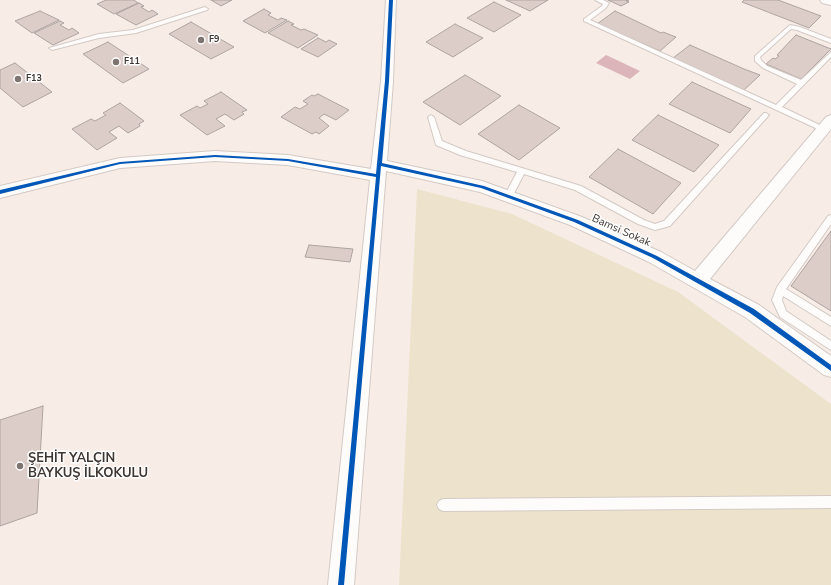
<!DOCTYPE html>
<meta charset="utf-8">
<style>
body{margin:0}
canvas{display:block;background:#f7ece6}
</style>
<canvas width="831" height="585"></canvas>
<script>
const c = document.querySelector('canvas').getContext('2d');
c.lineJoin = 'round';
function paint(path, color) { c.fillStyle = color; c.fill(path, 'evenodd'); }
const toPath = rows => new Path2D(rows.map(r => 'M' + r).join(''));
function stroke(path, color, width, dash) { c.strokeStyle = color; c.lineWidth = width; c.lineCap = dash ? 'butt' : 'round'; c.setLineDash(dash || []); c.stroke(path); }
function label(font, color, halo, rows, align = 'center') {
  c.font = font + ' "Nunito Sans",sans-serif'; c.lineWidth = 3; c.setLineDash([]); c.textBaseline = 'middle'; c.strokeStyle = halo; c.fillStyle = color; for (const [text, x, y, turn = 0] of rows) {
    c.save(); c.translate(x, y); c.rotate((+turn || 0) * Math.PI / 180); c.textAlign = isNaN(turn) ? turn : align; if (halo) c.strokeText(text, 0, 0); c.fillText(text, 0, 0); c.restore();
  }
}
paint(toPath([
 [417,189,512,214,678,292,831,404,831,585,399,585]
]), '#ede3cc');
paint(toPath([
 [606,55,640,71,630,79,596,63]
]), '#dbb5b9');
const building = toPath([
 [106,0,134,0,138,3,114,14,97,4,106,0],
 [211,0,232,0,221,6,211,0],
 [506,0,548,0,530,11,506,0],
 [608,0,629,0,626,1,629,2,621,6,608,0],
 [744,0,778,0,821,16,809,28,742,2,744,0],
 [494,2,521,15,494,32,467,18,494,2],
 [139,3,144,6,141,7,149,12,152,10,158,14,136,25,116,14,139,3],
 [264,9,271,13,268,15,278,20,281,18,287,20,265,33,243,21,264,9],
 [40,11,59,20,32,33,15,21,40,11],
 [615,11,661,33,663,32,676,37,660,51,597,24,615,11],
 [60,21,64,23,60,25,69,30,72,28,79,33,53,45,34,33,60,21],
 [288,21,294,24,291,25,301,30,304,29,318,35,298,48,268,33,288,21],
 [191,22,234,47,211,59,169,34,191,22],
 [455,24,483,38,453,57,426,42,455,24],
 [796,35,831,49,801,79,766,64,773,58,775,59,779,56,777,55,796,35],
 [318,38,326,42,329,40,337,44,318,57,301,49,318,38],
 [108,42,149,69,123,83,83,54,108,42],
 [690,45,744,69,760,75,743,91,673,58,690,45],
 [15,63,52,92,23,107,0,88,0,70,15,63],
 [465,75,501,96,460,125,423,102,465,75],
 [692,82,751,109,730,133,669,104,692,82],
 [221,92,247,110,242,112,244,114,234,120,225,114,216,119,225,126,207,135,180,115,197,106,200,108,208,104,204,101,221,92],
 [318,94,349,110,336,120,324,114,319,118,329,126,319,134,316,132,312,134,281,117,295,107,300,109,308,104,303,101,312,95,314,96,318,94],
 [120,103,144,121,139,124,140,126,128,133,119,126,109,132,117,138,97,150,72,129,91,119,95,121,106,115,103,113,120,103],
 [519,105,560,128,519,160,478,134,519,105],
 [658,115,719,145,694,172,632,140,658,115],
 [618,149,681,183,653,214,589,177,618,149],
 [831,231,831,311,791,286,831,231],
 [309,245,353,249,350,262,305,257,309,245],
 [43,406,37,513,0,526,0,420,43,406]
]);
paint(building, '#dccdc9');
stroke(building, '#aea4a1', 1);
const service = toPath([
 [595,0,603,0,609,3,606,8,590,20,776,105,797,84,763,68,755,61,755,56,790,25,800,27,831,39,831,43,797,30,791,29,760,57,761,60,767,66,801,80,831,52,831,57,782,107,828,129,824,131,822,131,584,21,584,19,602,6,603,4,595,0],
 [205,7,208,9,207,10,136,33,99,38,52,50,49,48,99,34,133,30,205,7],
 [764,113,766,113,769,115,670,226,655,230,638,224,575,190,524,174,511,199,505,199,504,197,517,172,460,155,436,145,428,117,431,115,434,117,442,141,466,151,581,186,644,220,655,224,664,221,764,113],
 [831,215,831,224,786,289,831,317,831,326,783,296,782,300,786,311,831,341,831,350,780,317,772,300,777,287,828,216,831,215],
 [831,496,831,508,443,511,439,509,437,505,439,501,443,499,831,496]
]);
const minor = toPath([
 [386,0,396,0,393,81,387,161,482,181,582,217,661,252,695,271,826,117,831,115,831,129,710,279,759,305,831,356,831,377,824,375,745,317,649,262,570,225,480,192,386,171,354,585,328,585,370,180,288,165,215,161,120,168,0,198,0,186,120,158,215,151,288,155,371,169,381,81,386,0]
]);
const tertiary = toPath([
 [820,0,831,0,831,5,822,3,820,0]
]);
stroke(service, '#d3cac5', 2);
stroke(minor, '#d3cac5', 2);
stroke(tertiary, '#d3cac5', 2);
paint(service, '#fefcfb');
paint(minor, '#fefcfb');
paint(tertiary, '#fefcfb');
paint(toPath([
 [389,0,393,0,389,81,382,163,484,186,578,220,657,256,754,309,831,365,831,371,750,313,653,258,574,222,481,188,381,166,344,585,338,585,376,177,288,161,215,157,120,164,0,194,0,190,120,162,215,155,288,159,376,174,385,81,389,0]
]), '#0057b8');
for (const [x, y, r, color] of [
 [201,40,4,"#7f7570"],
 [116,62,4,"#7f7570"],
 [18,79,4,"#7f7570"],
 [20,466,4,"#7f7570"]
]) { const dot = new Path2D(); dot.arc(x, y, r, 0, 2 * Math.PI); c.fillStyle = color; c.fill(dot); stroke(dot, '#fff', 1.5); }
label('bold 9px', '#3e3530', '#fff', [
 ["F9",209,40],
 ["F11",124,62],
 ["F13",26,79]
], 'left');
label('11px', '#3e3530', '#fff', [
 ["Bamsi Sokak",621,231,24]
]);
label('bold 13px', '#3e3530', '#fff', [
 ["ŞEHİT YALÇIN",28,459],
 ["BAYKUŞ İLKOKULU",28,474]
], 'left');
</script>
